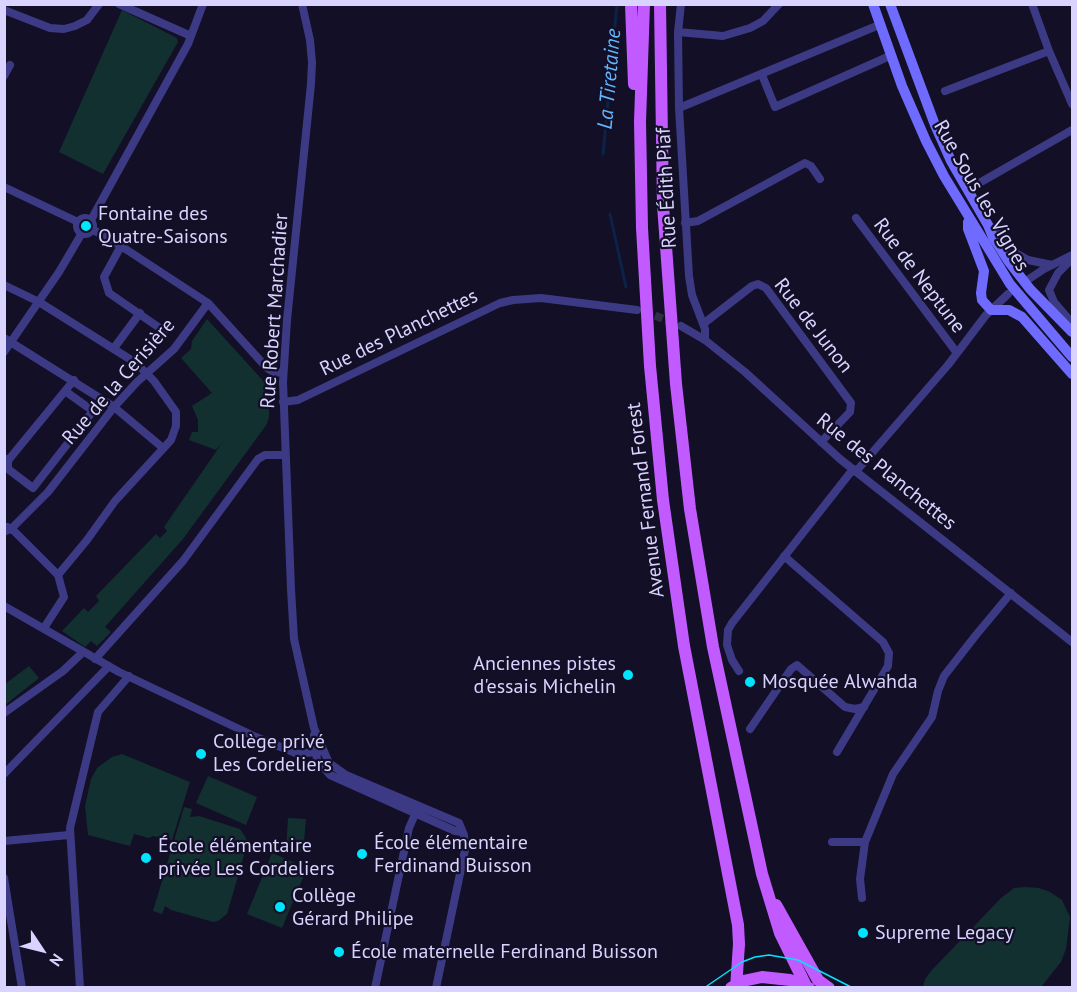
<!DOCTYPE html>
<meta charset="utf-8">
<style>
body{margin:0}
#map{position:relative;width:1077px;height:992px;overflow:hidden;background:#130f26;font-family:"PT Sans",sans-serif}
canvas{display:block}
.frame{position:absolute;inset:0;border:6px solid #d9d4ff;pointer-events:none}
.north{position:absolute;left:12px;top:920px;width:60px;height:60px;-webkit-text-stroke:4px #130f26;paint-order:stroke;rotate:125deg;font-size:16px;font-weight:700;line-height:24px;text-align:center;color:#d9d4ff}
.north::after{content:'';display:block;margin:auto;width:21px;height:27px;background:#d9d4ff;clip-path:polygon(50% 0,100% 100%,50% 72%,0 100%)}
</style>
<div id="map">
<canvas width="1077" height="992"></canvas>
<div class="frame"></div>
<div class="north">N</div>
</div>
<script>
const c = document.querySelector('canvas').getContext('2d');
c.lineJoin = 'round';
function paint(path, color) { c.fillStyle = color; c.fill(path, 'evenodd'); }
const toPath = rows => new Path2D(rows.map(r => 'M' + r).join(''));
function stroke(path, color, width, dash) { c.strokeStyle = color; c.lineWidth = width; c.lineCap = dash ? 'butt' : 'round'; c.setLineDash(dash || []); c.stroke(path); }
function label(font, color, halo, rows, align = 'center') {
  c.font = font + ' "PT Sans",sans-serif'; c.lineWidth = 4.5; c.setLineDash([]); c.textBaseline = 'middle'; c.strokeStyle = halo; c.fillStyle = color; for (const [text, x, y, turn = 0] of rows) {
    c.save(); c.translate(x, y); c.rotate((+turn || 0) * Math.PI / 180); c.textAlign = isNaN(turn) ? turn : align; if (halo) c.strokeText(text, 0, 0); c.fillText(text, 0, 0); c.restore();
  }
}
paint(toPath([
 [122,10,177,38,178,42,103,174,59,152],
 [207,319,267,385,269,391,269,417,267,424,183,539,105,627,111,632,97,646,91,641,85,647,62,631,84,608,88,612,99,601,96,596,156,534,160,538,167,531,164,527,222,443,216,450,189,440,192,432,198,432,198,420,192,406,212,393,181,358,191,349,192,341],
 [29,666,39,678,5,705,5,684],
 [122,754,190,782,172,840,153,836,149,838,134,834,130,846,88,835,85,806,91,779,97,768,112,757],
 [208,776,257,797,246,825,196,803],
 [184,807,192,809,190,817,199,816,240,829,246,838,247,845,227,914,218,921,213,922,171,910,165,906,162,914,153,911],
 [288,818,306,819,303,852,286,851],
 [272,853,307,868,282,928,247,914],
 [1026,887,1039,888,1050,892,1062,900,1070,917,1066,949,1061,962,1041,987,923,987,925,979,931,971,1001,898,1014,888]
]), '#12302f');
stroke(toPath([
 [603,154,617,4],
 [610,214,626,287]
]), '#0c2248', 3);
stroke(toPath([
 [644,311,674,323]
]), '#312d47', 8, [8, 4]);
stroke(toPath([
 [119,4,191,36],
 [302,4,310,40,312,62,311,84,287,320,283,382,291,589,294,639,314,728,329,763,346,775,459,823,464,835,465,850,436,988],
 [681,4,678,32,679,108,689,276,692,295,705,329,705,340],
 [1032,4,1049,51,1072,104],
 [4,10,50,28,64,29,75,26,87,20,99,4],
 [678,32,723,36,750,28,763,21,779,4],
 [762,75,775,107,892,55],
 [4,76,10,65],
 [945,91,1049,51],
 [679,108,879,25],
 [981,182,1072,130],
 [4,187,78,222],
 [856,218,957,353],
 '77 226a8 8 0 1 1 16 0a8 8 0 1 1-16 0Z',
 [91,220,188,44,203,4],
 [685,223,698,221,805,163,811,166,820,179],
 [990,226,999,232,1014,252,1028,260,1052,265],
 [92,229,127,250,208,303,267,368,273,372,283,373],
 [121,246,104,277,109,293,164,331],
 [1072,259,1058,273,1049,290,1054,302,1072,323],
 [1029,279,1044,269,1072,255],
 [4,285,39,302,136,363,154,381,176,412,176,426,171,440,115,501,87,540,58,575],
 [703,324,752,286,758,284,766,288,851,403,850,412,821,442],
 [681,326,705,340,745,372,840,459,1072,642],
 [4,338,114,407,163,448],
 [114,348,140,313],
 [4,352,59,272,82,233],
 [283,402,298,400,500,303,513,300,541,298,637,310],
 [4,458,8,461,8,469,33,488,93,411,65,391],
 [6,463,74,380],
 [7,527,14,531,58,575,64,597,44,628],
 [4,532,13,527,48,492,114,407,137,382,174,349,208,303],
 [784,556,883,642,889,653,888,666,837,752],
 [4,606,119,672,256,737,298,754,323,751],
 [95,659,183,561,258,459,265,455,285,455],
 [739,671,732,660,727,645,728,630,732,623,850,473,859,468,948,365,986,315,1008,294],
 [4,713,63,671,83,652],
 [750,729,791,669,797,665,845,707,855,709,864,707],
 [314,735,317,760,330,775,455,831,462,832],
 [4,774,109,666],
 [4,841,69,835],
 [832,842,865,842],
 [4,878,22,988],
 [862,898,860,879,865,842,893,774,932,717,938,691,944,676,976,635,1011,593],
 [80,988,70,828,98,712,129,676],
 [375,988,409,828,417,810]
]), '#3d3a85', 8);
stroke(toPath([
 [873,4,902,86,926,141,944,176,1010,284,1072,357],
 [890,4,935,125,951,161,988,225,993,237,1009,262,1030,289,1072,332],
 [968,222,968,229,984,271,981,293,982,300,991,310,1009,310,1022,317,1072,374]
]), '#6f6bff', 10);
stroke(toPath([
 [631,4,634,84],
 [644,4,640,122,642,228,650,366,663,500,684,646,738,925,739,944,736,988],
 [660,4,663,205,676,384,690,509,713,647,762,874,780,933,807,988],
 [776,905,818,980,829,988],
 [731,988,743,981,762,977,790,980,809,988]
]), '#c25bff', 12);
stroke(toPath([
 [704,988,742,962,755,957,769,955,798,960,853,988]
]), '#00e5ff', 1.5);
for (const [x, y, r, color] of [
 [86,226,6,"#00e5ff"],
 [628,675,6,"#00e5ff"],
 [750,682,6,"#00e5ff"],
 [201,754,6,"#00e5ff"],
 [362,854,6,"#00e5ff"],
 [146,858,6,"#00e5ff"],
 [280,907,6,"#00e5ff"],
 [863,933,6,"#00e5ff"],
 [339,952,6,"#00e5ff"]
]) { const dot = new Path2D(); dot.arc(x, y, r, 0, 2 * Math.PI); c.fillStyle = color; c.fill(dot); stroke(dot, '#130f26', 2); }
label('20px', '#d9d4ff', '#130f26', [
 ["Rue Édith Piaf",667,188,-93],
 ["Rue Sous les Vignes",981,196,60],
 ["Rue de Neptune",919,276,53],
 ["Rue Robert Marchadier",275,311,-86],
 ["Rue de Junon",813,326,52],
 ["Rue des Planchettes",399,333,-26],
 ["Rue de la Cerisière",119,382,-49],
 ["Rue des Planchettes",886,472,39],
 ["Avenue Fernand Forest",646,500,-97]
]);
label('20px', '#d9d4ff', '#130f26', [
 ["Fontaine des",98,214],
 ["Quatre-Saisons",98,237],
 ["Anciennes pistes",616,664,"right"],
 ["d'essais Michelin",616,687,"right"],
 ["Mosquée Alwahda",762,682],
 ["Collège privé",213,742],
 ["Les Cordeliers",213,765],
 ["École élémentaire",374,843],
 ["Ferdinand Buisson",374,866],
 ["École élémentaire",158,846],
 ["privée Les Cordeliers",158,869],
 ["Collège",292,896],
 ["Gérard Philipe",292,919],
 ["Supreme Legacy",875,933],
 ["École maternelle Ferdinand Buisson",351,952]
], 'left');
label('italic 21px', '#62b6ff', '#130f26', [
 ["La Tiretaine",610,79,-85]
]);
</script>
